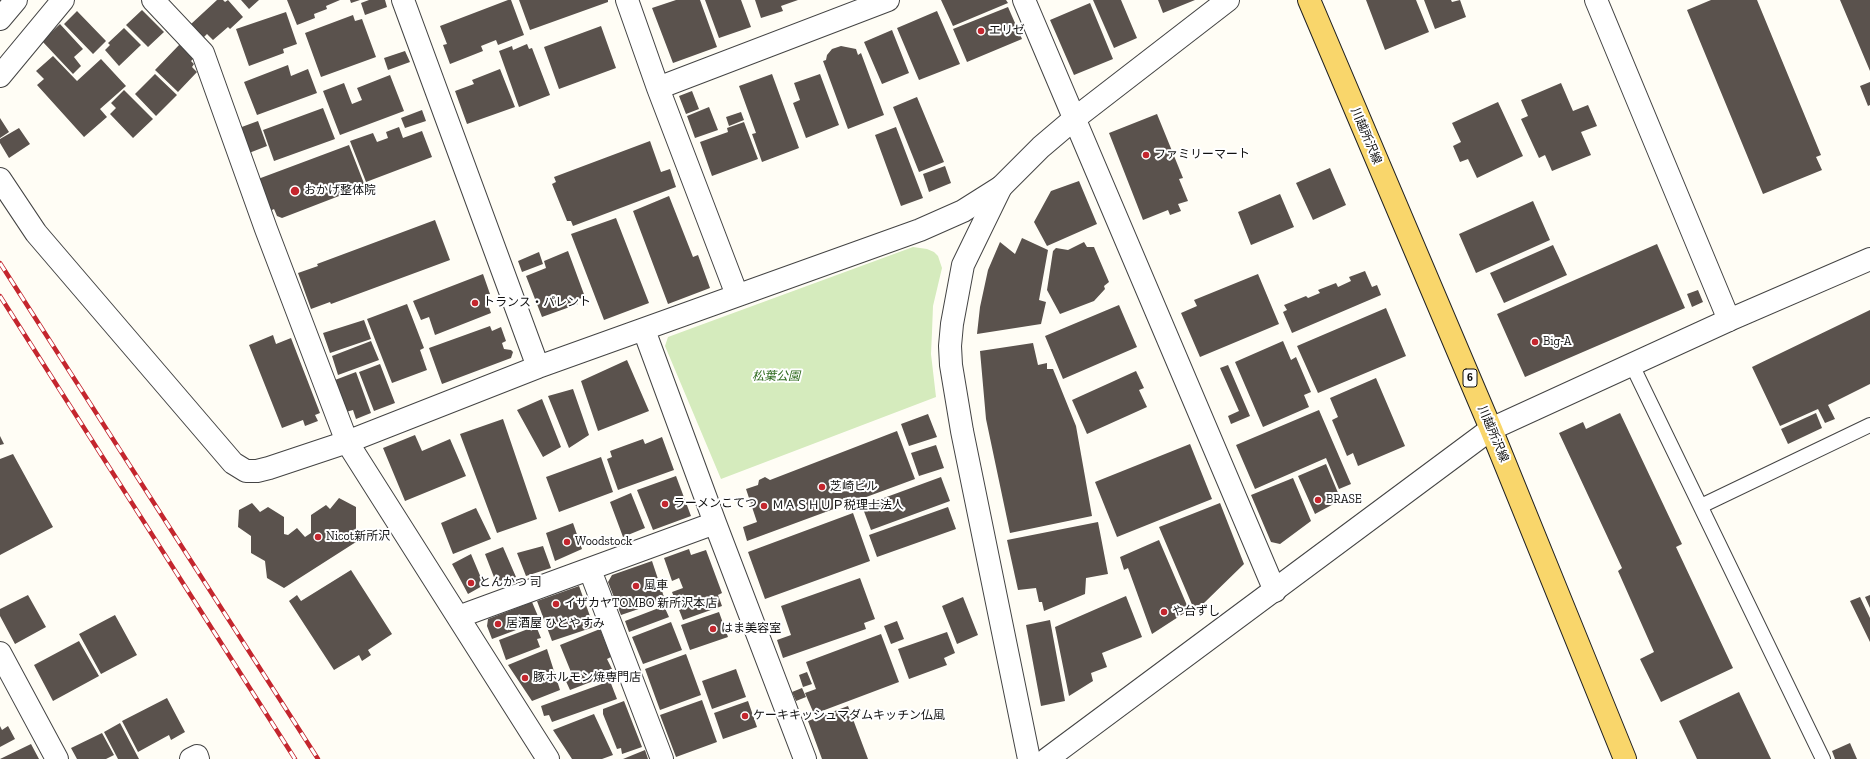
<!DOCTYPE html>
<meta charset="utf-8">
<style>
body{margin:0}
canvas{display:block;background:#fffdf5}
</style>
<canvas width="1870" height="759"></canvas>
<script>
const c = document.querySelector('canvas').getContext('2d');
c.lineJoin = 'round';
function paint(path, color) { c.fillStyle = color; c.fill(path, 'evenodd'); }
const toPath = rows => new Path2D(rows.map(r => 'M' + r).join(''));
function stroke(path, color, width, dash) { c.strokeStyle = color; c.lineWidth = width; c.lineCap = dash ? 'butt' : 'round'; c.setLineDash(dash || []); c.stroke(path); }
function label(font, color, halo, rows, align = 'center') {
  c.font = font + ' "Zilla Slab","Noto Sans JP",serif'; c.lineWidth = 4; c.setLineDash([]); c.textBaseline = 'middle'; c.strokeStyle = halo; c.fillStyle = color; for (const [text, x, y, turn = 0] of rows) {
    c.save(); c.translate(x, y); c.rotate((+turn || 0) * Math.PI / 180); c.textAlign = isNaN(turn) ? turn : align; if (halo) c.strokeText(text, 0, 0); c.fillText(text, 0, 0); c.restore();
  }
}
paint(toPath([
 [913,247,927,249,934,252,938,256,942,268,933,306,932,332,931,354,936,397,721,479,665,346,668,337]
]), '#d5ebbd');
paint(toPath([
 [217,0,223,0,225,2,228,0,243,17,230,29,228,27,213,40,207,34,203,38,191,24],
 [241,0,259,0,249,9],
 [287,0,340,0,326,6,327,9,314,14,315,18,297,25],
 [350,0,360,0,351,3],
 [369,0,385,0,387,7,365,15,361,3],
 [508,0,511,0,524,35,498,45,496,40,481,46,483,51,450,64,443,45,447,44,440,26],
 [519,0,608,0,608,2,530,30],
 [676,0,700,0,717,47,673,63,652,8],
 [705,0,741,0,751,27,719,38],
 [755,0,798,0,781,6,783,11,761,18],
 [941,0,1006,0,1008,3,953,26],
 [1093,0,1121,0,1137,38,1114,48],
 [1158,0,1195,0,1163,13],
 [1366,0,1416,0,1429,32,1385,50],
 [1424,0,1451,0,1452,2,1460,0,1466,17,1435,29],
 [1711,0,1757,0,1821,155,1816,157,1822,170,1763,194,1687,10],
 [1840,0,1870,0,1870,71],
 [1090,3,1113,59,1074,75,1050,20],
 [1008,7,1022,39,967,62,953,29],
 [142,10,164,32,148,47,126,25],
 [77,11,106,41,93,54,64,24],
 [937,11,960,64,919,80,897,28],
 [286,12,297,44,283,49,284,53,249,66,236,29],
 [353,15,355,21,362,19,376,57,321,77,305,33],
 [60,24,83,49,74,57,81,66,73,74,42,41],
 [601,26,616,68,559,89,544,47],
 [124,28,141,45,119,66,105,50,110,45,108,43],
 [892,30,909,73,882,84,864,42],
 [180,44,194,58,191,61,194,64,192,67,197,72,178,92,155,70],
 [527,44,529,49,532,48,550,95,519,107,499,51,512,46,513,50],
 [841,46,856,49,858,55,861,53,884,115,848,129,823,61,826,60,827,55,832,49],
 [405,51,410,62,388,70,384,58],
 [53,56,77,81,101,59,126,86,100,109,107,117,84,137,37,85,44,79,36,71],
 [288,65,291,76,308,69,317,93,257,115,244,82],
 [500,69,515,107,467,124,455,91,474,84,472,80],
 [155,74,177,95,156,116,135,94],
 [772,74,799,148,762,162,752,134,756,133,739,86],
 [820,74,839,125,806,138,793,103,800,100,794,83],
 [390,75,404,111,340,135,323,91,344,83,352,104,362,100,357,88],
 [1870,82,1870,105,1868,106,1860,86],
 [1561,83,1573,111,1588,105,1597,126,1581,132,1591,155,1552,171,1545,155,1539,158,1521,119,1528,116,1521,100],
 [124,90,153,119,133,138,110,114,116,108,111,103],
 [692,91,699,109,686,114,679,96],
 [917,97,944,162,919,172,893,107],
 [1498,102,1523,156,1477,178,1468,159,1460,162,1453,146,1461,142,1452,123],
 [709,107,718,130,695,138,687,116],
 [323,108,335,139,274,161,263,130],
 [422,110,426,121,405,128,401,118],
 [741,112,744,120,729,126,726,117],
 [1157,114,1183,178,1179,179,1188,201,1178,204,1181,211,1170,215,1168,210,1143,220,1109,133],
 [0,118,9,132,0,138],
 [258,121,267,146,249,153,239,128],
 [744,122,758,159,712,176,700,142,728,132,727,128],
 [399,127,403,138,422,131,432,157,366,182,350,141,373,133,377,142,388,138,386,132],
 [896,127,923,198,901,206,875,135],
 [19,128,30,144,9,158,0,143,0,139],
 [650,141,661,172,670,169,676,187,573,226,571,221,567,221,552,184,556,182,554,177],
 [349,145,365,186,282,218,277,216,274,209,270,211,258,179],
 [945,166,951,183,929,192,923,174],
 [1330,168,1346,205,1313,220,1296,183],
 [1079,181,1097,224,1047,246,1034,222,1051,191],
 [1280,194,1294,227,1251,245,1238,212],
 [669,196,693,257,698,255,710,288,668,304,633,211],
 [1533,201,1550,240,1476,273,1459,234],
 [616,218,649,303,604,320,571,234],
 [435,220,450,260,331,304,330,302,311,309,298,273,318,266,317,264],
 [1022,238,1048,250,1039,300,1046,302,1041,324,977,334,980,307,988,270,1000,242,1015,254],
 [1084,242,1087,247,1094,247,1109,282,1104,286,1105,289,1094,301,1060,314,1047,290,1053,251,1056,248,1068,250],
 [1657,244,1685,308,1525,377,1497,314],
 [1553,245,1567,275,1504,303,1490,273],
 [568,251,585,297,576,300,578,304,542,317,526,276,546,268,544,261],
 [539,252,543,264,522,272,518,261],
 [1365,271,1372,287,1377,285,1381,295,1292,333,1283,312,1287,310,1284,305,1306,296,1308,298,1320,293,1318,290,1336,283,1338,287,1351,281,1349,277],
 [483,274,490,294,485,296,491,313,435,335,429,317,421,320,413,301],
 [1258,274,1279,324,1200,357,1181,313,1197,306,1194,300],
 [1698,290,1703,302,1692,307,1687,294],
 [407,304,424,348,420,350,427,370,392,383,367,319],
 [1119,305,1137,347,1063,379,1045,336],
 [1386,308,1406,356,1318,393,1297,346],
 [1870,310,1870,384,1828,405,1835,419,1825,423,1818,409,1780,426,1752,367],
 [364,320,371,339,330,353,323,333],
 [490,326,492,331,501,327,506,341,502,343,504,349,511,350,513,352,511,358,442,384,429,348],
 [273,335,276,344,291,338,320,413,315,415,318,421,305,426,303,420,282,428,249,345],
 [371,341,379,360,338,375,332,356],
 [1283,341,1291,360,1296,357,1311,392,1304,395,1309,407,1263,427,1235,362],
 [1033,343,1038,365,1047,363,1047,369,1053,369,1076,426,1092,516,1010,533,986,419,980,351],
 [627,360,649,411,598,431,581,381],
 [380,364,395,403,374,411,359,372],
 [1228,365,1250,416,1231,424,1228,416,1239,411,1220,368],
 [1136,371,1144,388,1139,390,1147,407,1087,434,1072,400],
 [356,372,371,413,356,419,353,410,346,412,335,380],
 [1376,378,1405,446,1358,466,1353,453,1347,456,1332,420,1338,417,1330,398],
 [573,389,589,435,569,448,548,396],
 [542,399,561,447,543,457,517,410],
 [1319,410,1351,484,1339,489,1326,458,1255,489,1236,445],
 [1620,413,1682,544,1676,547,1733,668,1661,702,1640,659,1654,652,1618,571,1622,568,1559,433,1583,422,1586,429],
 [1816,413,1822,428,1788,444,1781,429],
 [928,414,937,437,909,446,901,424],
 [503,419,537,519,497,533,460,434],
 [897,431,915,479,747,541,743,527,757,522,746,489,758,485,759,480,765,477,770,480],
 [415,435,422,451,450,439,466,476,405,501,383,448],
 [0,436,4,444,0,445],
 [662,437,674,470,618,490,607,459,612,457,610,451,643,439,645,444],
 [1190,444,1212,499,1117,537,1095,482],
 [936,445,944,468,919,476,911,453],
 [13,454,53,527,0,555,0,459],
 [601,457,613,492,559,512,546,477],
 [1326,464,1341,500,1315,514,1298,476],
 [676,476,691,516,653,530,637,490],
 [941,477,950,501,871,530,862,506],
 [1293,478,1311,521,1280,544,1271,542,1251,495],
 [631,493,645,528,623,537,610,502],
 [339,498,356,507,356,542,284,588,267,578,265,561,251,553,251,536,238,527,239,510,252,503,260,512,268,507,284,517,284,534,288,535,297,528,305,537,311,533,311,515,326,505,330,509],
 [1220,503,1244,564,1204,603,1193,607,1159,527],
 [948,507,956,529,877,557,869,535],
 [476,508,491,539,453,554,441,523],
 [853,513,870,561,765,599,748,552],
 [1098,522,1108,574,1086,578,1085,594,1044,611,1042,602,1039,602,1036,588,1018,590,1007,540],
 [573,523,582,549,555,561,546,533],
 [1159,540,1189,610,1152,634,1128,568,1124,570,1120,557],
 [543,546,551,568,526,576,517,553],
 [503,547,516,577,497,585,485,554],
 [689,549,691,555,706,550,722,593,718,595,722,606,683,620,672,592,683,588,679,578,672,581,664,558],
 [471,554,484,585,468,594,452,564],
 [652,561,665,600,621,615,608,582,612,575],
 [351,570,392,634,368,650,371,655,362,661,359,655,334,670,289,601,297,595,301,601],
 [860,578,875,619,864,623,866,629,783,658,777,640,791,635,781,606],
 [579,586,594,627,552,641,537,601],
 [28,595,46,627,15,644,0,616,0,609],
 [1870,595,1870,608,1865,597],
 [1126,596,1142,637,1102,653,1107,667,1091,673,1093,681,1069,696,1055,627],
 [963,597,978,635,957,644,942,606],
 [1860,597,1870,618,1870,642,1850,601],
 [532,602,540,621,492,639,487,626,488,619],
 [664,606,669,617,629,632,625,621],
 [719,612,728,637,690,650,681,625],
 [115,615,137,655,101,674,79,634],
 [1050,620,1065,701,1041,706,1026,625],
 [897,621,904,639,891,644,884,626],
 [671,622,682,650,643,664,632,637],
 [536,626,541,638,537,639,540,647,506,660,499,640],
 [600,629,611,657,607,659,614,673,570,690,564,677,571,675,571,672,560,645],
 [947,632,955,653,944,658,947,665,909,679,898,649],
 [881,634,899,682,814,714,805,693,816,689,806,662],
 [79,641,99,676,53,701,34,665],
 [547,649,560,690,532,701,508,665],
 [686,654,701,695,660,710,645,669],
 [736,669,746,697,712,709,702,681],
 [807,672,812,684,803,687,799,675],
 [610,681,617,699,552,722,549,715,544,716,541,706],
 [802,688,806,697,796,701,792,692],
 [1739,692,1771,759,1697,759,1679,721],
 [167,698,185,732,171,740,169,735,138,752,122,721],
 [702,700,717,742,676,757,660,715],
 [624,701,642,747,622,754,621,748,617,749,603,714,603,709],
 [748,701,757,727,723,739,714,713],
 [848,706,868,759,822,759,808,721],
 [594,714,613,755,602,759,572,759,553,730],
 [120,723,139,759,118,759,104,732],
 [0,726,2,730,8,726,15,739,0,747],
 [102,733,114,755,106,759,77,759,71,748],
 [1850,743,1857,759,1835,759,1832,751],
 [31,744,39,759,0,759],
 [645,750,648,759,623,759]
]), '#5a524d');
const service = toPath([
 [1632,365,1823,759],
 [1701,506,1870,425]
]);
const minor = toPath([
 [153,0,203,53,266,229,347,442,548,759],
 [403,0,538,367],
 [627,0,658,88,737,295],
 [1024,0,1275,591],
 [1596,0,1729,320,1870,259],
 [0,76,63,0],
 [658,88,888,0],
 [0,179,36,233,233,463,246,471,257,471,269,468,347,442,538,367,920,230,963,211,1001,187],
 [644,330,715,523,805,759],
 [590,570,662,759],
 [458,617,715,523],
 [0,653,57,759],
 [191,759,197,756,198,759]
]);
const tertiary = toPath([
 [0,19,16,0],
 [1029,759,962,431,951,365,950,346,952,324,963,265,1001,187,1041,147,1074,119,1228,0],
 [1047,759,1491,429,1729,320]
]);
const primary = toPath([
 [1309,0,1491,429,1625,759]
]);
stroke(service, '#444', 16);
stroke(minor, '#444', 24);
stroke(tertiary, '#444', 24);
stroke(primary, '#222', 24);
stroke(service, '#fff', 14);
stroke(minor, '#fff', 22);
stroke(tertiary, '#fff', 22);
stroke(primary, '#f9d66b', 22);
const rail = toPath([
 [0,263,318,759],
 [0,296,295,759]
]);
stroke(rail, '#c4262e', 4.5);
stroke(rail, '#fff', 3, [9]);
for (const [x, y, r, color] of [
 [981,31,4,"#c4262e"],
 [1146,155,4,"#c4262e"],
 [295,191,5,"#c4262e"],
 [475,303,4,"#c4262e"],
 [1535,342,4,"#c4262e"],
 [822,487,4,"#c4262e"],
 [1318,500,4,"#c4262e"],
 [665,504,4,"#c4262e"],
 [764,506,4,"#c4262e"],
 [318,537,4,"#c4262e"],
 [567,542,4,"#c4262e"],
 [471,583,4,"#c4262e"],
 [636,586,4,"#c4262e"],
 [556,604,4,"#c4262e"],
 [1164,612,4,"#c4262e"],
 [498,624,4,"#c4262e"],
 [713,629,4,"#c4262e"],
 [525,678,4,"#c4262e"],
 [745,716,4,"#c4262e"]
]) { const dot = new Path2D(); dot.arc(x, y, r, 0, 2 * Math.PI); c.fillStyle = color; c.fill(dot); stroke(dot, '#fff', 1.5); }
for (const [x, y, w] of [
 [1470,378,14]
]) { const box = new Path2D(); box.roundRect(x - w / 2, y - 9, w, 18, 3); c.fillStyle = '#fff'; c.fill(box); stroke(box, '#111', 1); }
label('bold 11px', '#111', null, [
 ["6",1470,378]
]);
label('12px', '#111', '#fff', [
 ["エリゼ",989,31],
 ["ファミリーマート",1154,155],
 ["おかげ整体院",304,191],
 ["トランス・パレント",483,303],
 ["Big-A",1543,342],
 ["芝崎ビル",830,487],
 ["BRASE",1326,500],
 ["ラーメンこてつ",673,504],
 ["ＭＡＳＨＵＰ税理士法人",772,506],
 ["Nicot新所沢",326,537],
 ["Woodstock",575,542],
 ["とんかつ 司",479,583],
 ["風車",644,586],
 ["イザカヤTOMBO 新所沢本店",564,604],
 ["や台ずし",1172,612],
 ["居酒屋 ひとやすみ",506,624],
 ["はま美容室",721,629],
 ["豚ホルモン焼専門店",533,678],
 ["ケーキキッシュマダムキッチン仏風",753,716]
], 'left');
label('12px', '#111', '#fff', [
 ["川越所沢線",1366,136,67],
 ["川越所沢線",1493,434,67]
]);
label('italic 12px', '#2f6b1f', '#fff', [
 ["松葉公園",776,377]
]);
</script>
